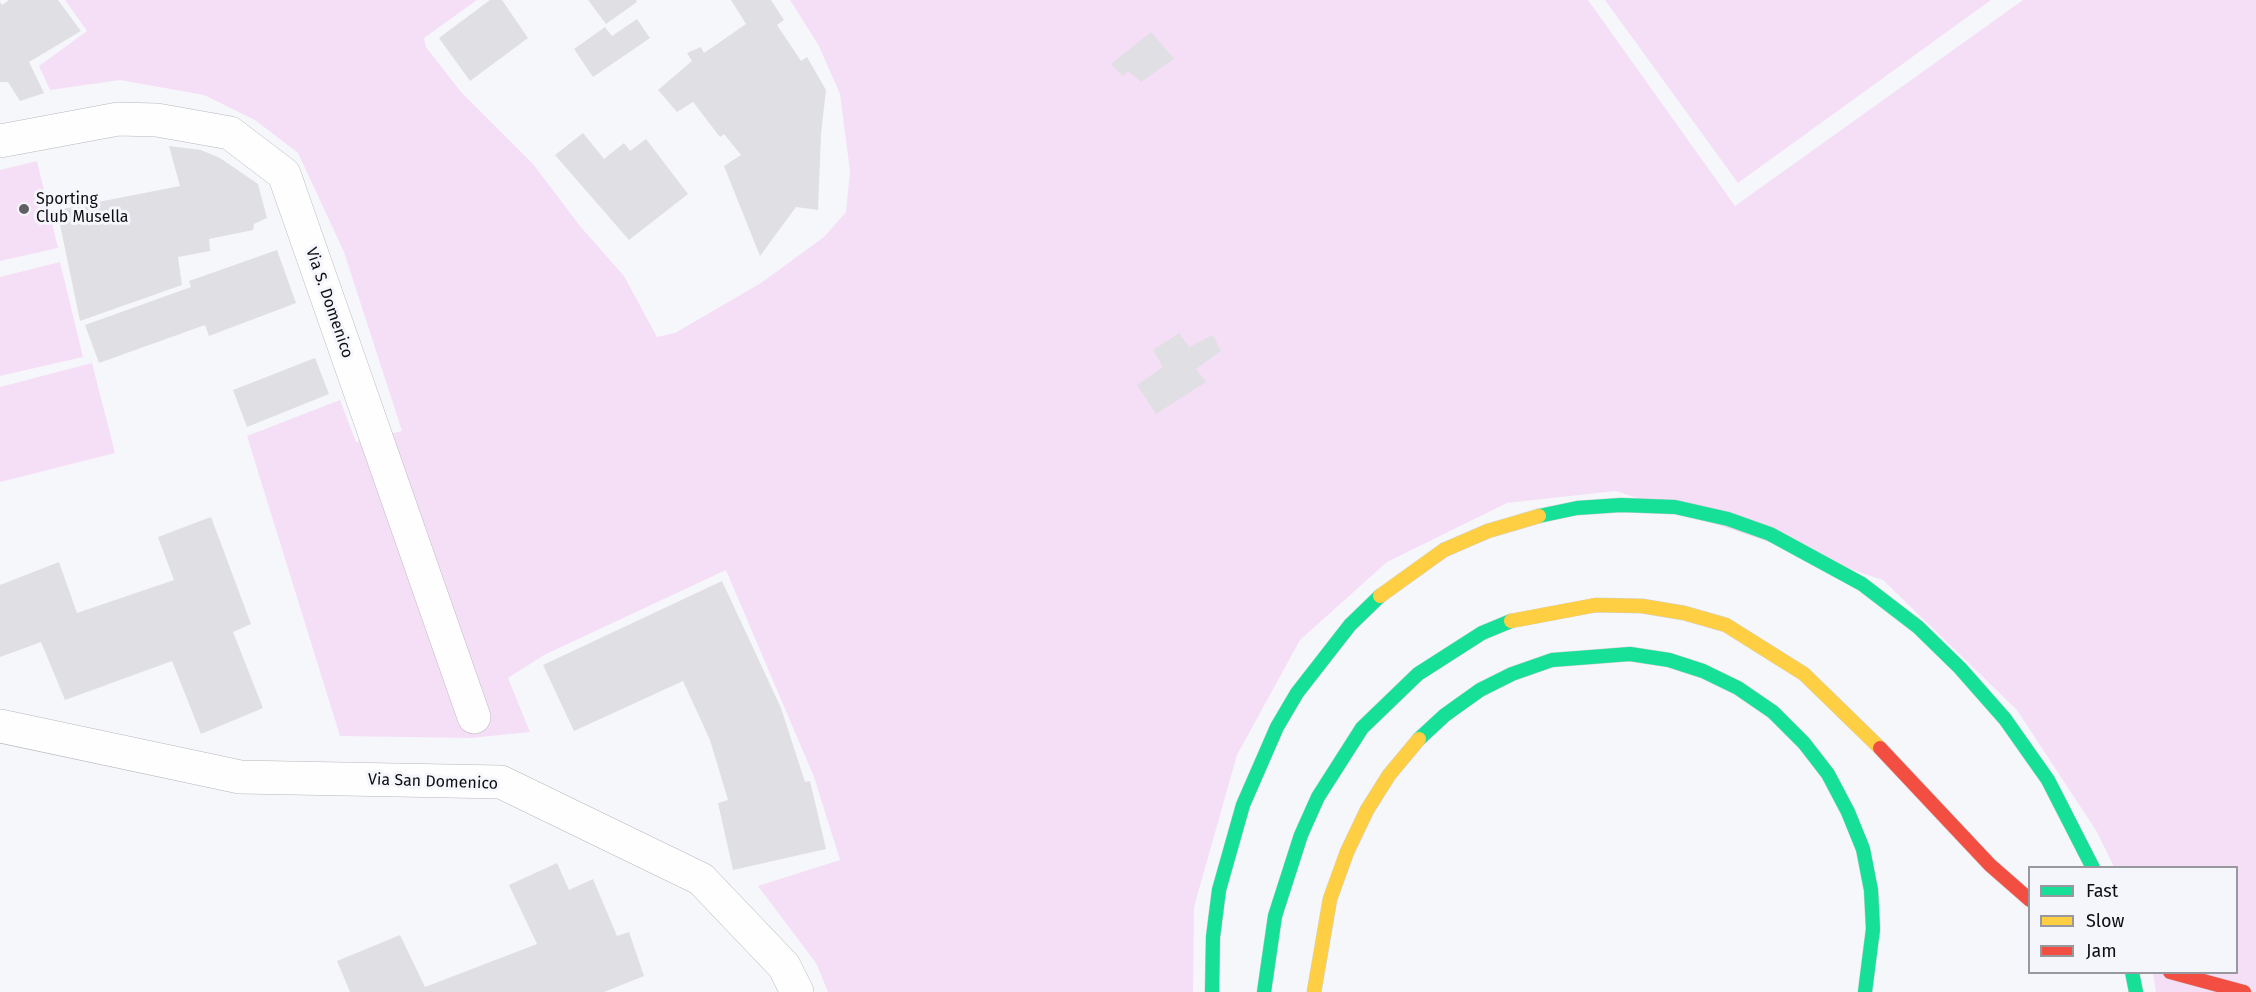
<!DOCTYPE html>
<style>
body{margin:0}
#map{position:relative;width:2256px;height:992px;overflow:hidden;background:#f6f7fb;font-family:"Fira Sans",sans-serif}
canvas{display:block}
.legend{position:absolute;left:2028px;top:866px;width:210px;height:108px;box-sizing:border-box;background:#f5f6fc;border:2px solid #98999e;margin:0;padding:8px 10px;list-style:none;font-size:18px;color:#0d0d12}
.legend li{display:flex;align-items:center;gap:12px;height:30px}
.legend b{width:30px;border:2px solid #98999e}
</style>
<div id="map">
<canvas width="2256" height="992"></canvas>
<ul class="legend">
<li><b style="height:8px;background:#16e098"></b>Fast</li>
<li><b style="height:8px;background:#ffcf43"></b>Slow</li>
<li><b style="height:8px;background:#f24e42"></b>Jam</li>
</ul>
</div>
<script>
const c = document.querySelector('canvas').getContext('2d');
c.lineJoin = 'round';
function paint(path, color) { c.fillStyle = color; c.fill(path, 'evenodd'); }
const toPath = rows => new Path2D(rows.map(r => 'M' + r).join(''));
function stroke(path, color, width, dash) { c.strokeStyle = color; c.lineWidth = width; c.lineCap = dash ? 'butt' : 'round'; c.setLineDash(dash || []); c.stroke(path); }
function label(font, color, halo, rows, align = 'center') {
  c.font = font + ' "Fira Sans",sans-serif'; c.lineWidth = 6; c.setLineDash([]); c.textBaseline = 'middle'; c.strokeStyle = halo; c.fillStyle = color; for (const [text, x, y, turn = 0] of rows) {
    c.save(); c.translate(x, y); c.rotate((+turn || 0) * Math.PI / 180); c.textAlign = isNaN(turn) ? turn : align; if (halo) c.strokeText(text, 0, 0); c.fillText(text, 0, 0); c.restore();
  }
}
paint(toPath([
 [65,0,477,0,424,38,426,47,461,92,533,164,580,226,624,276,657,337,675,333,761,283,824,237,846,212,850,171,840,94,819,46,790,0,1588,0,1735,206,2023,0,2256,0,2256,992,2156,992,2153,973,2236,972,2236,868,2114,867,2097,832,2017,710,1883,580,1616,491,1507,503,1387,562,1300,640,1237,755,1194,907,1193,992,828,992,816,963,758,886,840,860,814,777,726,570,544,655,508,678,530,732,471,738,340,736,247,436,340,400,356,442,402,431,344,252,298,153,255,120,204,95,120,80,50,90,39,66,87,31],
 [1605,0,1991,0,1738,183],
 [37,161,58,248,0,261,0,170],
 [60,262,83,357,0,376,0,277],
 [92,363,115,453,0,482,0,387]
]), '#f5dff6');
paint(toPath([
 [9,0,58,0,81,31,29,62,44,93,20,101,8,82,0,82,0,2,2,5],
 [490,0,502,0,528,38,470,81,439,38],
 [588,0,636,0,637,2,606,24],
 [731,0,771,0,784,20,777,25,801,61,807,57,826,90,821,134,818,210,796,207,760,256,724,166,741,155,724,134,720,137,693,102,677,112,658,90,692,61,687,53,701,47,704,53,746,24],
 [637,19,650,38,593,77,574,49,605,27,612,36],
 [1151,32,1174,59,1141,82,1128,71,1123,76,1111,64],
 [583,133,604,159,624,143,630,151,646,139,688,194,629,240,555,155],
 [169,146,201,150,220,158,258,184,267,218,254,224,253,230,209,239,210,251,178,257,182,285,80,321,57,210,180,186],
 [277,250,296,303,209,336,205,325,99,363,85,325,191,287,189,281],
 [1179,333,1189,347,1213,335,1221,351,1196,369,1206,382,1156,414,1137,385,1163,367,1153,350],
 [315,358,329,394,247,427,233,390],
 [211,517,251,624,233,632,263,708,201,734,172,661,65,700,41,642,0,657,0,585,59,562,77,613,174,580,158,537],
 [722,581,781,708,805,782,810,781,826,849,733,870,718,803,728,800,710,740,683,681,574,731,543,665],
 [557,863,569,890,593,879,617,936,629,932,644,976,604,992,350,992,337,961,400,935,425,987,537,944,509,885]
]), '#e0dfe4');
const street = toPath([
 [0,141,118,119,157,120,230,133,284,174,474,717],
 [0,726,240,777,501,782,701,879,784,966,797,992]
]);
const fast = toPath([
 [1539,516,1577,508,1621,505,1675,507,1728,519,1770,534,1862,584,1918,627,1960,668,2005,719,2048,780,2093,868],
 [1419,739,1445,715,1480,690,1512,674,1552,660,1630,654,1669,660,1703,671,1738,688,1773,712,1804,743,1828,774,1848,812,1863,849,1871,890,1873,929,1865,992],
 [2132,972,2136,992],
 [1212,992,1213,937,1219,890,1243,805,1277,727,1297,693,1350,625,1380,596],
 [1264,992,1275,916,1301,835,1318,797,1362,728,1418,674,1482,633,1511,621]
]);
const slow = toPath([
 [1380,596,1444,550,1488,531,1539,516],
 [1511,621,1596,605,1642,606,1684,613,1726,625,1804,674,1880,748],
 [1314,992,1330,899,1347,852,1367,810,1389,775,1419,739]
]);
const jam = toPath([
 [1880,748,1990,865,2030,900],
 [2170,972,2244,992]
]);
stroke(street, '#b7b8bc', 34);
stroke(fast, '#d0d0d3', 15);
stroke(slow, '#d0d0d3', 15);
stroke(jam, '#d0d0d3', 15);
stroke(street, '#fefefe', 33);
stroke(fast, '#16e098', 14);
stroke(slow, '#ffcf43', 14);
stroke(jam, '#f24e42', 14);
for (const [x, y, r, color] of [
 [24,209,6,"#5f5f64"]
]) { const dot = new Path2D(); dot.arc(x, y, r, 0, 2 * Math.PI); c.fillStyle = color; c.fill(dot); stroke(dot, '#f5f6fc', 2); }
label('16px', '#0d0d12', '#f5f6fc', [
 ["Sporting",36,200],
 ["Club Musella",36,218]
], 'left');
label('16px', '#0d0d12', '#f5f6fc', [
 ["Via S. Domenico",329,303,71],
 ["Via San Domenico",433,782,2]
]);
</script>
